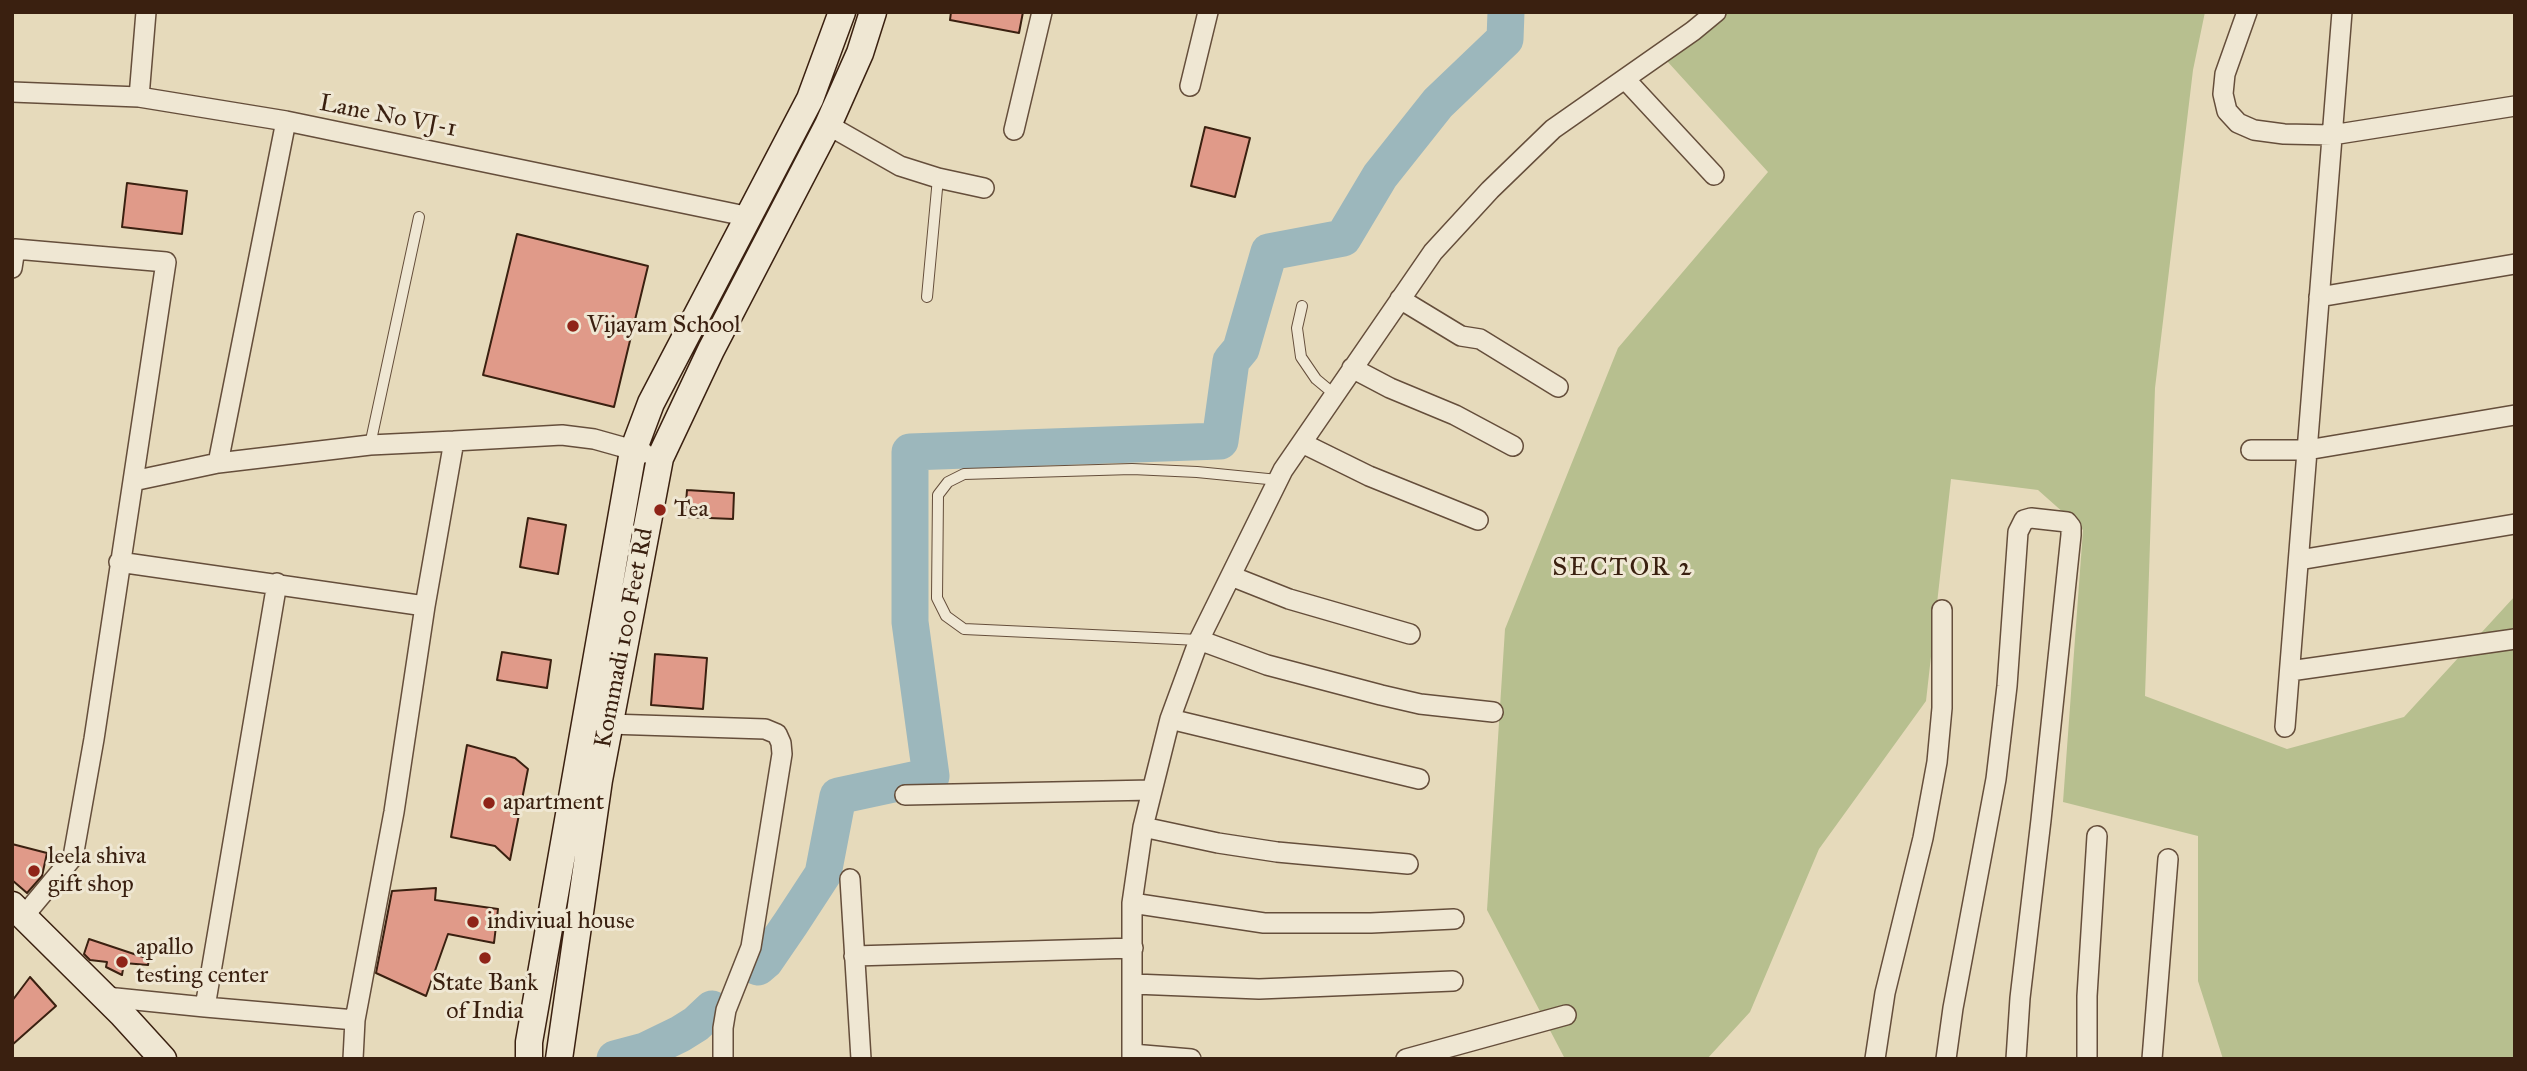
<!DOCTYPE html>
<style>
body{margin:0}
#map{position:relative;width:2527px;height:1071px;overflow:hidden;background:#e6dabb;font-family:"IM FELL Great Primer",serif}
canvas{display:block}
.frame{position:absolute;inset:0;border:14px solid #3a2010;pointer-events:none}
</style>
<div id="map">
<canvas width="2527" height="1071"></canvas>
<div class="frame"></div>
</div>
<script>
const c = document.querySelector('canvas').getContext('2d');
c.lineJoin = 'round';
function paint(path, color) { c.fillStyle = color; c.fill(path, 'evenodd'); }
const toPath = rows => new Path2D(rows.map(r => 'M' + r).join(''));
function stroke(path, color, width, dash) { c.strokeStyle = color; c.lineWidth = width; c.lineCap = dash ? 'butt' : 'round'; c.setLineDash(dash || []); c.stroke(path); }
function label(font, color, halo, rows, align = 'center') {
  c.font = font + ' "IM FELL Great Primer",serif'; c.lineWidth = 6; c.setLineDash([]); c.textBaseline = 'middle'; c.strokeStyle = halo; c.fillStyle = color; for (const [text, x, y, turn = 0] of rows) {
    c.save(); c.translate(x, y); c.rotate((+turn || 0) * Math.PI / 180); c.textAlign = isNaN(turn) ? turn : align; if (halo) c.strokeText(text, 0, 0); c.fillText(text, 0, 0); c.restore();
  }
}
paint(toPath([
 [1729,12,2205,12,2193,70,2155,388,2145,696,2287,749,2404,717,2515,596,2515,1059,2223,1059,2198,981,2198,836,2063,802,2083,530,2038,490,1951,479,1926,701,1819,849,1750,1012,1707,1059,1565,1059,1487,910,1505,629,1618,348,1768,172,1667,61]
]), '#b7bf8f');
stroke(toPath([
 [758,967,765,961,791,923,823,874,838,796,931,776,910,622,910,452,1220,441,1231,361,1241,349,1269,252,1343,238,1380,176,1438,103,1505,39,1506,12],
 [615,1059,645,1051,680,1034,696,1024,712,1009]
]), '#9cb7bc', 37);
const building = toPath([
 [951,12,1023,12,1019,33,950,20,951,12],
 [1205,127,1250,138,1235,197,1191,186,1205,127],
 [127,183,187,191,182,234,122,227,127,183],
 [517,234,648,266,614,407,483,375,517,234],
 [687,490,734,493,733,519,685,517,687,490],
 [528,518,566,525,558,574,520,567,528,518],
 [502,652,551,660,547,688,497,680,502,652],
 [655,654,707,658,703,709,651,705,655,654],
 [467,745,515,758,528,769,510,860,495,846,451,837,467,745],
 [12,844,47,853,42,876,27,893,12,880,12,844],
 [436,888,435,900,498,909,494,943,448,934,426,996,376,973,392,891,436,888],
 [89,939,149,959,148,965,124,963,122,975,106,967,107,962,90,960,84,954,89,939],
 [30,977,56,1006,12,1045,12,1001,30,977]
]);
paint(building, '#e09a89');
stroke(building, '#3a2010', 2);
const lane = toPath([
 [927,297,938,178],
 [1302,306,1297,328,1301,357,1316,379,1334,394],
 [370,445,419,217],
 [1199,640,964,629,946,616,937,598,938,495,948,482,964,474,1132,469,1197,472,1278,480]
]);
const street = toPath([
 [2247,12,2225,74,2223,94,2227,111,2238,123,2254,130,2284,134,2332,135,2515,106],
 [1625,79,1714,175],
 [1190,86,1208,12],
 [12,92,139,97,286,121,750,217],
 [139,97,146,12],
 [828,125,900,166,938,178,984,188],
 [1014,130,1042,12],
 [12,268,15,249,166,262,133,481],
 [2319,297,2515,264],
 [1400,299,1461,336,1480,339,1558,387],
 [1352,368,1390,388,1455,415,1513,446],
 [1302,443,1369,476,1478,520],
 [2251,450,2307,450,2515,415],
 [218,463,286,121],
 [2299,560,2515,524],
 [119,562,425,606],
 [1231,576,1289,599,1410,634],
 [1199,640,1267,665,1381,695,1420,704,1493,712],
 [2290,671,2515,639],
 [1170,719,1419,779],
 [609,724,765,729,777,734,781,743,782,754,751,947,726,1010,723,1028,723,1059],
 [2285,727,2342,12],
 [905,795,1152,790],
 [1143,827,1218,843,1277,852,1408,864],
 [850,879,861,1059],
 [1132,903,1264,923,1371,923,1454,919],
 [23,917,73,857,94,739,133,481,218,463,370,445,454,441],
 [854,956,1133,948],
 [1134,984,1259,989,1453,981],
 [106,997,205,1007,277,583],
 [205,1007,355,1020],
 [1132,1054,1191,1059],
 [353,1059,355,1020,394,812,425,606,454,441,562,435,594,439,644,453],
 [1132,1059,1132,903,1143,827,1170,719,1199,640,1283,470,1433,252,1490,190,1553,129,1693,31,1716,12],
 [1406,1059,1566,1015],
 [1875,1059,1885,993,1923,838,1937,762,1942,708,1942,610],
 [1946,1059,1953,1008,1996,779,2007,686,2018,532,2024,520,2031,518,2067,522,2071,527,2071,535,2041,820,2020,998,2016,1059],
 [2087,1059,2087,996,2097,836],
 [2152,1059,2168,859]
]);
const secondary = toPath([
 [12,905,122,1014,163,1059],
 [529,1059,529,1042,633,451,651,403,810,99,842,12],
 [559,1059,599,780,660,458,711,350,828,125,860,53,873,12]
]);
stroke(lane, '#654e3b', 12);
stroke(street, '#654e3b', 22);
stroke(secondary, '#3a2010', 29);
stroke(lane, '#efe7d3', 10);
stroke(street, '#efe7d3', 19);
stroke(secondary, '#efe7d3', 26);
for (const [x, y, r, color] of [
 [573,326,7,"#8f2418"],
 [660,510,7,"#8f2418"],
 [489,803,7,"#8f2418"],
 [34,871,7,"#8f2418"],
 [473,922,7,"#8f2418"],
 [485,958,7,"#8f2418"],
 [122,962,7,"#8f2418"]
]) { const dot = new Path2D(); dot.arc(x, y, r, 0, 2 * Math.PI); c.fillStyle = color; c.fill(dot); stroke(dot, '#efe7d3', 2.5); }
label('24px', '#3a2010', '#efe7d3', [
 ["Lane No VJ-1",388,117,11],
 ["Kommadi 100 Feet Rd",625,638,-79]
]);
label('24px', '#3a2010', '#efe7d3', [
 ["Vijayam School",587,326],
 ["Tea",674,510],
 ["apartment",503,803],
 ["leela shiva",48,857],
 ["gift shop",48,885],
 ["indiviual house",487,922],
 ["apallo",136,948],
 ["testing center",136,976],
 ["State Bank",485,984,"center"],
 ["of India",485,1012,"center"]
], 'left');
c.letterSpacing = '2px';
label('26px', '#3a2010', '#efe7d3', [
 ["SECTOR 2",1623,569]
]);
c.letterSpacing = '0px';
</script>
